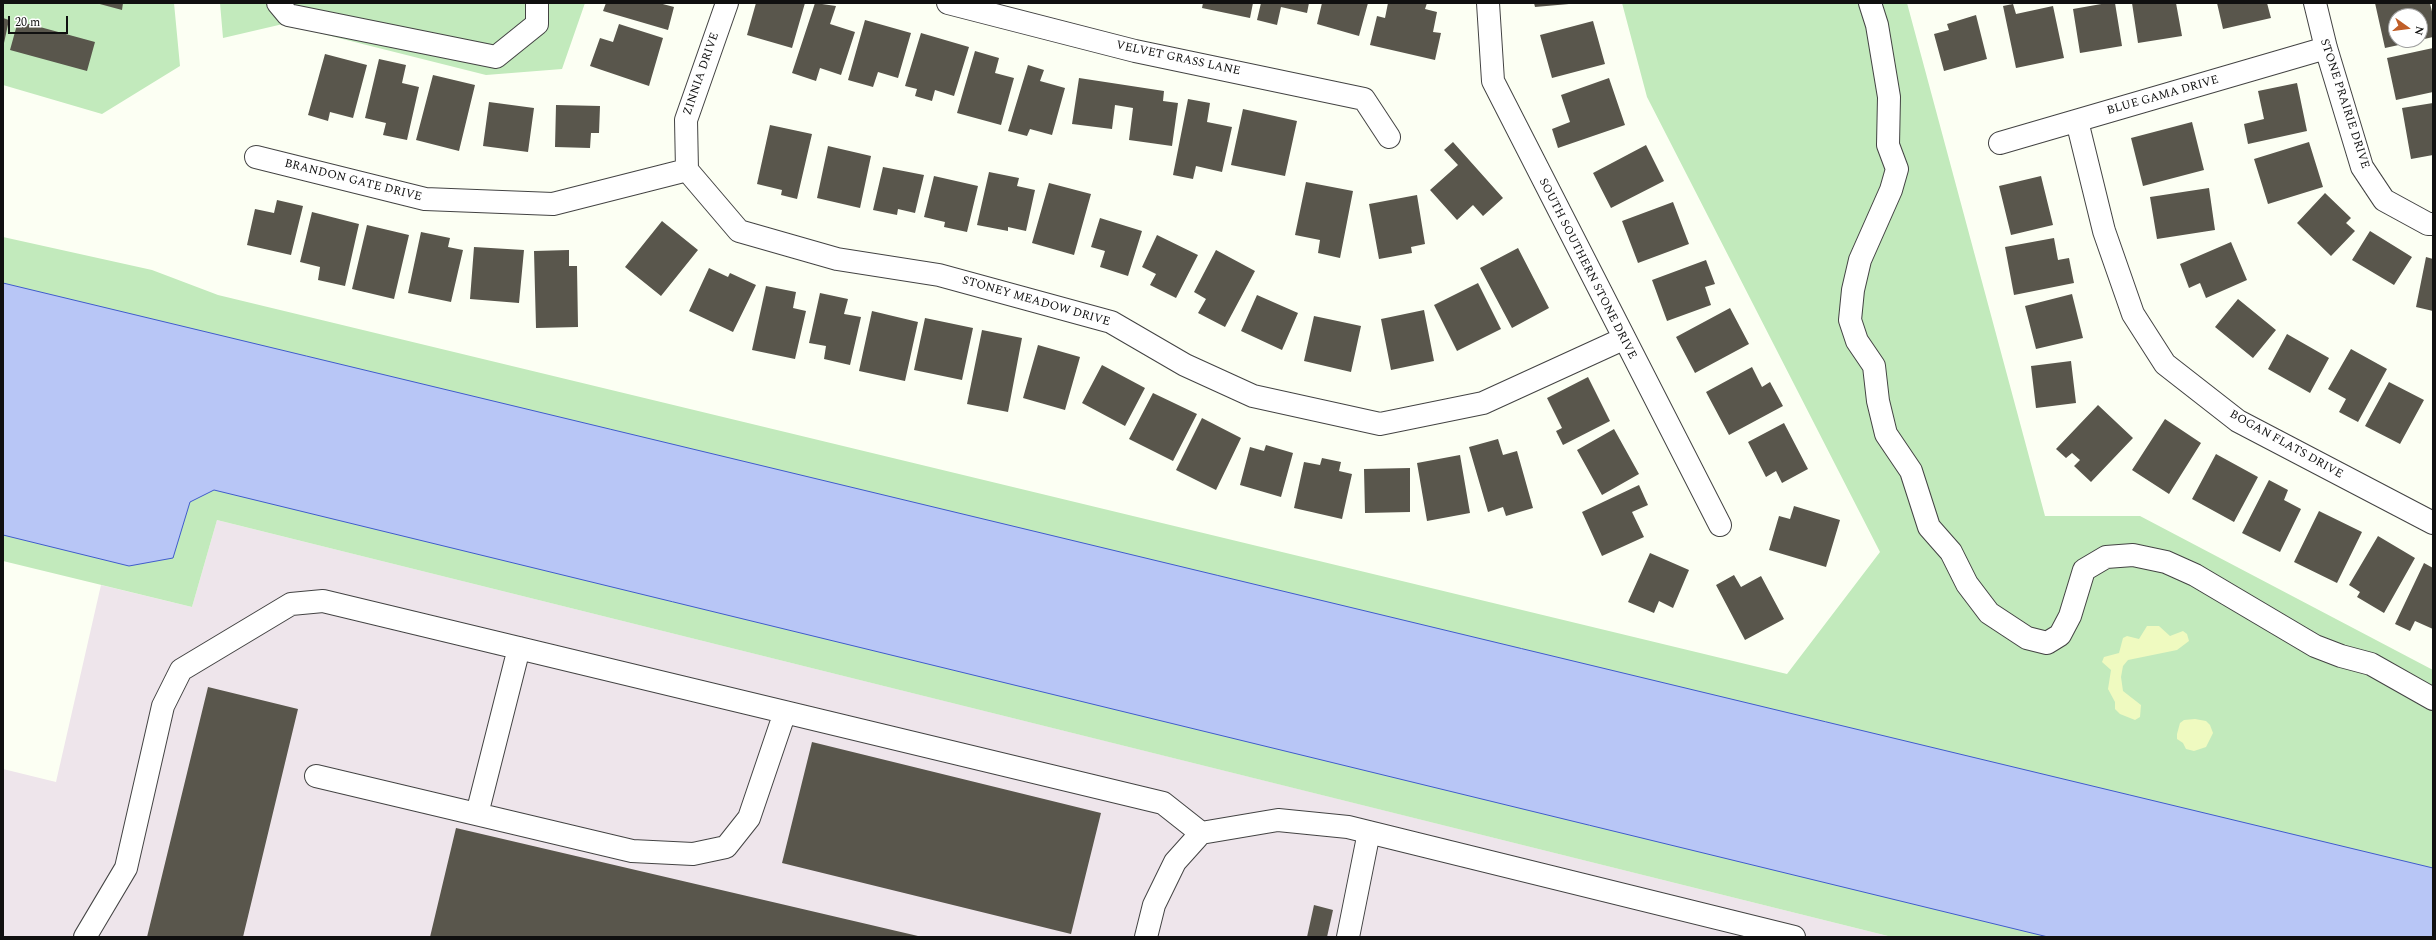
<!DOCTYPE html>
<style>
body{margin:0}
#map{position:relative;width:2436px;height:940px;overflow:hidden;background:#fcfff3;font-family:Spectral,serif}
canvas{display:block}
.frame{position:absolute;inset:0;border:4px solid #101010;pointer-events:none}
.north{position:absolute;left:2388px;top:8px;width:40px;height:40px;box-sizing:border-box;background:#fff;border:1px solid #9f9f9f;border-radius:50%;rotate:104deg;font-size:11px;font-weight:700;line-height:16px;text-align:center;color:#101010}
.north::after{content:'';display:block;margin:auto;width:14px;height:18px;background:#c05e28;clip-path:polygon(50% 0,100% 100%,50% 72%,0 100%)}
.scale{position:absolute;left:8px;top:16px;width:60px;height:18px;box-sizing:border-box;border:2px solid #101010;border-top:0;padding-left:5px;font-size:12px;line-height:14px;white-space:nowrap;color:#101010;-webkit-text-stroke:3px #fff;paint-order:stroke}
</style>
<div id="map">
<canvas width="2436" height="940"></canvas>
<div class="frame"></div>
<div class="north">N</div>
<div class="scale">20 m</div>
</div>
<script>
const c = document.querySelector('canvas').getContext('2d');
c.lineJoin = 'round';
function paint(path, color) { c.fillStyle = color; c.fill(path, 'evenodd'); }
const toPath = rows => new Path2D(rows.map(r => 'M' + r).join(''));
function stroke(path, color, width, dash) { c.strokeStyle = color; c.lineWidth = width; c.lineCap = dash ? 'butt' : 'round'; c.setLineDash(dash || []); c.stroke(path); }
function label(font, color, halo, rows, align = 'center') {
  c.font = font + ' Spectral,serif'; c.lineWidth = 4; c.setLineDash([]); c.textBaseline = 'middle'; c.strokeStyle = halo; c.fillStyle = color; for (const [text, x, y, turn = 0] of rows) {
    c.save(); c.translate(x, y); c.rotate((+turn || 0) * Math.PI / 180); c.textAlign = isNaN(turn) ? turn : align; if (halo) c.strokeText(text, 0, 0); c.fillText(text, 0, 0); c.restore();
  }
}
paint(toPath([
 [217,520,1278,784,1892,937,3,937,3,769,56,782,101,585,192,607]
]), '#eee5eb');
paint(toPath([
 [3,3,174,3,180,66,102,114,3,85],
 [220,3,585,3,562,69,486,75,283,24,223,38],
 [1622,3,1907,3,2045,516,2140,516,2433,670,2433,937,1892,937,217,520,192,607,3,561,3,237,152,270,218,295,1787,674,1880,552,1647,97]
]), '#c2eabc');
paint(toPath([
 [2147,626,2159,626,2170,636,2183,631,2187,634,2189,641,2177,650,2128,660,2123,666,2121,677,2123,691,2141,705,2140,717,2135,720,2120,714,2115,709,2115,702,2108,689,2111,670,2102,662,2104,657,2119,653,2123,638,2127,636,2139,639],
 [2195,719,2206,721,2210,725,2213,733,2206,747,2194,751,2186,749,2183,743,2177,739,2177,734,2180,723,2184,720]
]), '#effac0');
const water = toPath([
 [3,283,2433,868,2433,937,2048,937,214,490,190,502,173,558,129,566,3,535,3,283]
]);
paint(water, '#b8c6f6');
stroke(water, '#405ccc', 1);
paint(toPath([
 [96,3,123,3,122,10],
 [606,3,659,3,674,7,668,30,603,11],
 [756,3,805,3,792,48,747,35],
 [815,3,836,6,830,24,855,32,841,75,820,68,816,81,792,73],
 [1203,3,1253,3,1250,18,1202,8],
 [1261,3,1309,3,1307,13,1281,7,1277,25,1257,20],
 [1322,3,1368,3,1359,36,1317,24],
 [1388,3,1427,3,1425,9,1437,12,1433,32,1441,33,1435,60,1370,45,1377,16,1385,18],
 [1534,3,1569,3,1569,4,1535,7],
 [2107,3,2115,3,2122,46,2080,53,2073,9],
 [2132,3,2176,3,2182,36,2138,43],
 [2217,3,2267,3,2271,18,2223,29],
 [2375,3,2430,3,2433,16,2433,37,2420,40,2420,16,2396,16,2396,40,2417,41,2385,48],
 [2013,4,2016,14,2053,6,2064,58,2016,68,2003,6],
 [1976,15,1987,59,1944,71,1934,34,1949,30,1947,24],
 [3,18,9,20,4,43,3,43],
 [865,20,911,33,898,78,878,72,873,87,848,80],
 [18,21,95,42,87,71,10,50],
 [1593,21,1605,64,1552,78,1540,35],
 [619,24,663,38,649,86,590,66,600,38,613,42],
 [921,33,969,47,954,96,935,90,932,101,915,96,917,89,905,86],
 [2433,48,2433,92,2396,100,2387,58],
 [975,51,999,58,995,73,1014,78,1001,125,957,113],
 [325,54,367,65,353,118,330,112,328,121,308,115],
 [379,59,406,65,402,83,419,87,407,140,383,135,386,123,365,118],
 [1028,65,1044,70,1040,81,1065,88,1052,135,1030,129,1027,136,1008,131],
 [433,75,475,85,459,151,416,140],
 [1079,78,1164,91,1163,101,1178,103,1172,146,1129,140,1133,108,1115,105,1112,129,1072,124],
 [1609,78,1625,125,1558,148,1552,129,1570,122,1561,95],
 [2297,83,2307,131,2248,144,2244,124,2264,119,2258,91],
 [1188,99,1210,103,1207,122,1232,127,1222,172,1196,166,1193,179,1173,175],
 [489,102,534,108,528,152,483,146],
 [2433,103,2433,155,2411,159,2402,108],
 [556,105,600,106,599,133,591,133,590,148,555,147],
 [1243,109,1297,121,1285,176,1231,165],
 [2192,122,2204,170,2143,186,2131,138],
 [770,125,812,134,797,199,781,195,782,190,757,184],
 [1453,142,1503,198,1483,216,1473,205,1457,220,1430,190,1458,165,1444,150],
 [2309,142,2323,187,2268,204,2254,159],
 [1646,145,1664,181,1611,208,1593,173],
 [828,146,871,156,860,208,817,198],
 [883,167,924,175,915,213,898,209,897,215,873,210],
 [989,172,1019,178,1017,186,1035,190,1026,231,1008,227,1008,231,977,225],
 [934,176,978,186,967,232,944,227,945,222,924,217],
 [2041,176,2053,225,2011,235,1999,186],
 [1306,182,1353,191,1340,258,1318,253,1320,240,1295,235],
 [1049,183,1091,194,1074,255,1032,243],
 [2209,188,2215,230,2157,239,2150,197],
 [2325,193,2351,218,2346,223,2355,231,2331,256,2297,223],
 [1417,195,1425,244,1411,247,1412,253,1379,259,1369,204],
 [277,200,303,206,291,255,247,245,255,209,274,213],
 [1673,202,1689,244,1638,263,1622,221],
 [312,212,359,224,345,286,318,280,320,267,300,262],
 [1100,218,1142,231,1128,276,1100,267,1105,251,1091,247],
 [662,221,698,250,661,296,625,267],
 [367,225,409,235,394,299,352,289],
 [2370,231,2412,257,2394,285,2352,260],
 [421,232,450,238,448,247,463,250,451,302,408,293],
 [1157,235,1198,255,1176,298,1150,285,1156,274,1142,267],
 [2054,238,2058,260,2069,258,2074,283,2014,295,2005,247],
 [2231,242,2247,280,2206,298,2200,283,2189,288,2180,264],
 [474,247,524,250,519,303,470,299],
 [1518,248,1549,308,1512,328,1480,268],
 [569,250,569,266,577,266,578,327,536,328,534,251],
 [1216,250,1255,271,1225,327,1198,313,1206,299,1194,292],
 [2426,257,2433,259,2433,311,2416,307],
 [1706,260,1715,284,1705,287,1711,305,1667,321,1652,280],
 [709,268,728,277,730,273,756,285,733,332,689,311],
 [1478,283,1501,329,1457,351,1434,305],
 [766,286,796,292,793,308,806,311,795,359,752,350],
 [820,293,848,299,844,314,861,317,850,365,824,359,826,346,809,343],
 [2072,294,2083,338,2036,349,2025,306],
 [1257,295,1298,313,1282,350,1241,331],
 [2238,299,2276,330,2253,358,2215,327],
 [1730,308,1749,344,1695,373,1676,337],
 [1424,310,1434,361,1391,370,1381,319],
 [872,311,918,322,905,381,859,371],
 [1314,316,1361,326,1351,372,1304,361],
 [925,318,973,328,962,380,914,370],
 [982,330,1022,338,1008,412,967,404],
 [2287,334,2329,358,2310,393,2268,369],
 [1038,345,1080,357,1065,410,1023,398],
 [2351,349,2387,369,2358,422,2339,412,2346,399,2328,389],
 [2071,361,2076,403,2036,408,2031,366],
 [1102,365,1145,388,1125,426,1082,403],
 [1752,367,1762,387,1770,382,1783,406,1729,435,1706,392],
 [1588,377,1610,421,1563,445,1556,431,1562,428,1547,398],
 [2389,382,2424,400,2400,444,2365,426],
 [1153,393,1197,414,1173,461,1129,439],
 [2098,405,2133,438,2091,482,2074,466,2080,460,2072,453,2066,458,2056,449],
 [1202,418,1241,438,1216,490,1176,470],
 [2165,419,2201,443,2169,494,2132,470],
 [1784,423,1808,469,1782,483,1776,471,1766,477,1748,442],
 [1614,429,1639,474,1602,495,1577,450],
 [1498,439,1503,455,1517,451,1533,508,1506,516,1503,507,1488,512,1469,447],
 [1266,445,1293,453,1281,497,1240,485,1250,447,1264,451],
 [2216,454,2258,477,2234,522,2192,499],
 [1460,455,1470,513,1427,521,1417,463],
 [1322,458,1341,462,1339,471,1352,474,1342,519,1294,508,1304,462,1320,465],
 [1410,468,1410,512,1365,513,1364,469],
 [2269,480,2288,490,2284,500,2301,509,2280,552,2242,533],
 [1639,485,1648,505,1632,512,1644,537,1602,556,1582,512],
 [1794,506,1840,520,1826,567,1769,550,1779,516,1790,519],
 [2319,511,2362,532,2337,583,2294,562],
 [2378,536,2415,558,2384,613,2357,597,2360,592,2349,585],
 [1650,553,1689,570,1673,608,1659,601,1654,613,1628,602],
 [2424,563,2433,568,2433,629,2415,621,2410,631,2395,624],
 [1734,575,1741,587,1761,576,1784,619,1745,640,1716,585],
 [208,687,298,709,243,937,147,937],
 [812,742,1101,813,1071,934,782,863],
 [456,828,918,936,918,937,430,937],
 [1314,905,1333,910,1327,937,1307,937]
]), '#59564c');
const minor = toPath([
 [278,3,288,15,496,57,537,24,537,3],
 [948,3,1135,51,1364,99,1389,137],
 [1488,3,1493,81,1720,525],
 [1870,3,1877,25,1889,97,1888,145,1897,169,1891,190,1860,260,1853,290,1850,320,1857,341,1874,366,1878,401,1886,434,1911,471,1929,527,1951,552,1967,584,1989,613,2027,638,2047,643,2060,635,2070,616,2084,570,2106,557,2133,555,2166,562,2195,575,2315,646,2341,656,2371,664,2433,699],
 [2315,3,2326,48,2362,167,2384,200,2428,224,2433,224],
 [2077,121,2104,231,2133,314,2165,364,2238,421,2433,523],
 [2000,143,2326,48],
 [256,157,425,199,553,204,687,170],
 [687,170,739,231,837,259,939,275,1111,322,1185,365,1253,396,1380,424,1483,403,1623,339],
 [687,170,686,120,727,3],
 [316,776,632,851,693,854,726,847,749,818,785,712],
 [477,814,519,648],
 [85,937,126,868,163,706,181,670,291,604,323,601,1163,803,1201,833,1278,820,1348,827,1794,937],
 [1146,937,1154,905,1175,862,1201,833],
 [1348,937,1369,832]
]);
stroke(minor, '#434343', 24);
stroke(minor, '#fff', 22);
label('12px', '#101010', '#fff', [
 ["VELVET GRASS LANE",1178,59,12],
 ["ZINNIA DRIVE",702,74,-71],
 ["BLUE GAMA DRIVE",2163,96,-16],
 ["STONE PRAIRIE DRIVE",2344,104,72],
 ["BRANDON GATE DRIVE",353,181,14],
 ["SOUTH SOUTHERN STONE DRIVE",1587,269,63],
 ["STONEY MEADOW DRIVE",1036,302,16],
 ["BOGAN FLATS DRIVE",2286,445,29]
]);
</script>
